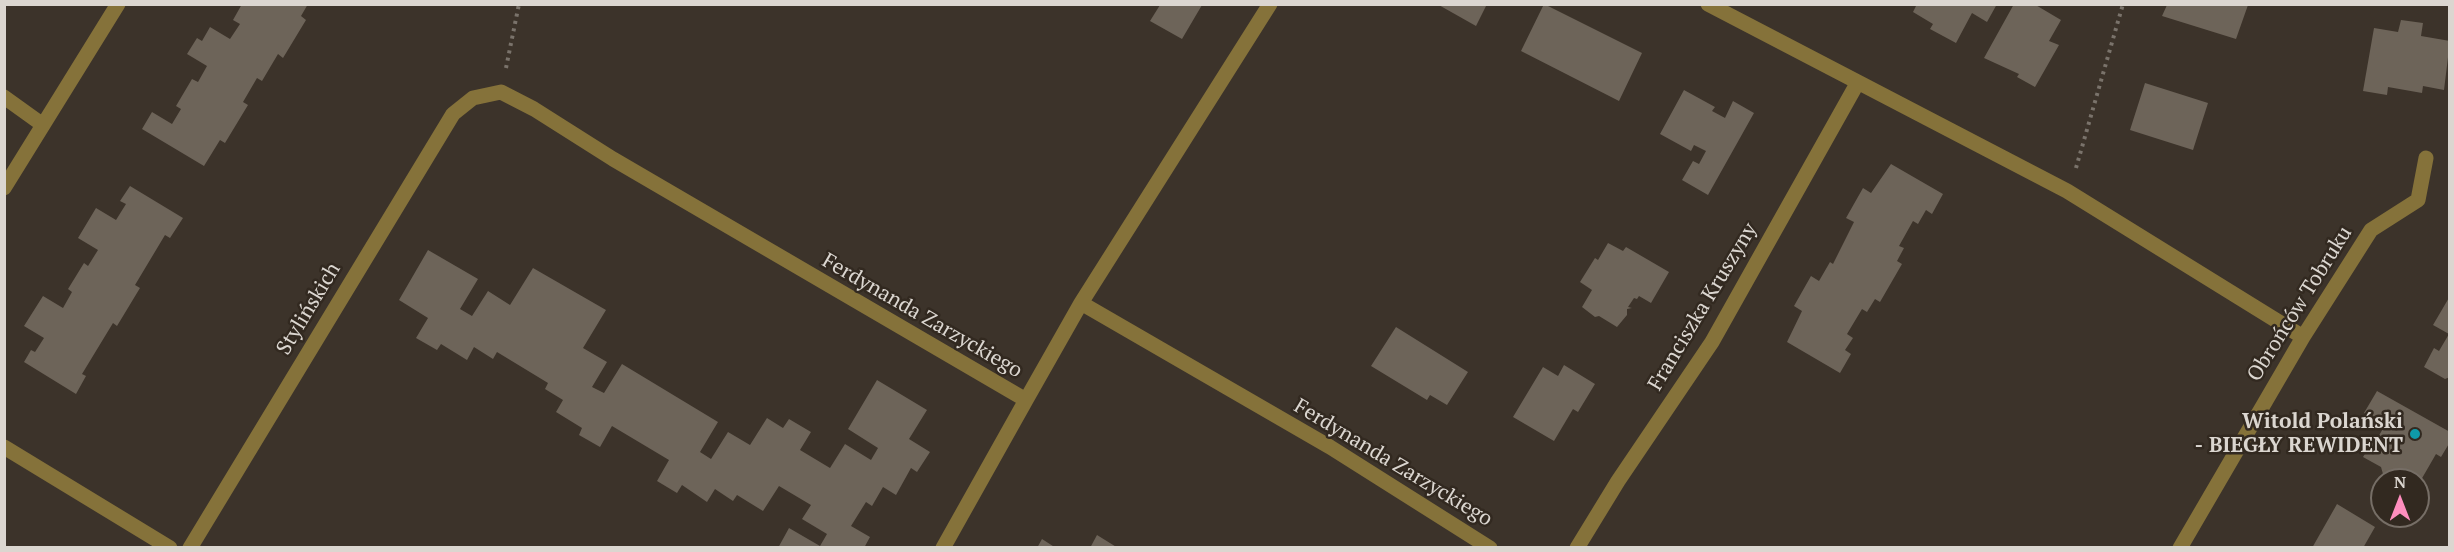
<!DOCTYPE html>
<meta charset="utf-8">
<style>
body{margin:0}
#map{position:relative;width:2454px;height:552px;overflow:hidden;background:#3c332a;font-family:"PT Serif",serif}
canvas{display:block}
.frame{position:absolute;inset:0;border:6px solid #dbd6d0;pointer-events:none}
.north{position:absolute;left:2370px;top:468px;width:60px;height:60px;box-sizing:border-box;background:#322920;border:2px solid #766e66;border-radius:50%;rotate:0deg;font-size:16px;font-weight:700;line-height:24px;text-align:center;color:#dbd6d0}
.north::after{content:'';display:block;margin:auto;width:21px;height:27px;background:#fe8ebe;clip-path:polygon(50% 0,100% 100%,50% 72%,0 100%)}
</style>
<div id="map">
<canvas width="2454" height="552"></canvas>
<div class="frame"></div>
<div class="north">N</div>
</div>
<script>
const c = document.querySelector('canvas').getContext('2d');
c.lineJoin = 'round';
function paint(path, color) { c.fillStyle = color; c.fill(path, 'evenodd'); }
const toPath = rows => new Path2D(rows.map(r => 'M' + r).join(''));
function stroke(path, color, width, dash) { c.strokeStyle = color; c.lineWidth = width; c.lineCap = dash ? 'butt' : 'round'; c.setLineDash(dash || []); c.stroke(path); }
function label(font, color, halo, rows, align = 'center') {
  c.font = font + ' "PT Serif",serif'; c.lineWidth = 5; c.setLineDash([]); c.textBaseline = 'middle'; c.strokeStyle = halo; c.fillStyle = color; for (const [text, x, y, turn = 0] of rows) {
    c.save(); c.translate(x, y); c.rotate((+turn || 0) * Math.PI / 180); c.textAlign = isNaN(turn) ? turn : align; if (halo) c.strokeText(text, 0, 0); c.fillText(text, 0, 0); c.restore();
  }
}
paint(toPath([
 [242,4,308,4,301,16,306,20,283,58,278,54,262,81,257,78,243,102,248,105,225,143,220,140,204,166,142,129,152,112,172,124,181,109,176,106,192,79,198,82,207,66,187,54,197,38,202,41,210,27,230,39,240,24,233,20],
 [1437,4,1487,4,1476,26],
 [1544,4,1642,53,1619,101,1521,51],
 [1917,4,1997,4,1987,22,1972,13,1956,43,1930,29,1933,24,1913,12],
 [2014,4,2034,4,2061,20,2049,41,2059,45,2035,87,2017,77,2019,74,1984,58],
 [1160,5,1202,5,1182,39,1150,21],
 [2167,5,2248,5,2236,39,2162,16],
 [2401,20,2423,23,2421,36,2450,41,2444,90,2423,86,2422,93,2388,87,2387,95,2363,91,2374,28,2398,32],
 [2145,83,2208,103,2193,150,2130,130],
 [1684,90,1715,107,1712,111,1725,118,1733,101,1754,113,1708,195,1682,180,1693,161,1699,164,1706,151,1694,145,1691,151,1660,134],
 [1891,164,1943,194,1932,214,1926,210,1918,224,1913,221,1899,246,1904,248,1897,261,1902,264,1880,302,1875,299,1867,312,1862,309,1847,334,1853,338,1845,350,1851,354,1840,373,1787,342,1802,311,1794,306,1811,276,1819,281,1830,262,1833,264,1854,222,1846,218,1863,188,1871,193],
 [130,186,183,218,170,238,165,235,135,285,140,288,117,326,113,323,82,374,86,376,76,394,24,362,31,350,35,352,44,338,24,326,43,296,63,308,72,292,68,289,84,263,88,266,98,250,78,238,96,208,116,220,126,204,120,201],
 [1608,243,1623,251,1626,247,1669,272,1651,303,1639,296,1637,299,1634,298,1628,307,1632,308,1627,309,1627,315,1617,327,1599,316,1595,317,1582,307,1592,290,1580,282,1595,258,1598,260],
 [428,250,478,279,460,309,472,316,488,291,510,305,533,268,606,310,583,348,607,362,592,387,604,393,622,364,718,422,700,452,711,459,728,432,750,445,767,418,783,428,789,419,811,432,800,450,830,468,845,444,871,460,878,448,848,429,877,380,927,410,909,439,930,452,917,472,911,468,896,495,883,487,872,506,866,502,851,526,870,537,864,548,778,548,789,528,820,546,827,534,802,519,811,505,779,486,763,511,737,495,733,501,715,489,707,502,682,485,677,493,657,481,669,460,612,426,600,447,579,435,582,428,556,412,563,400,545,389,548,383,497,352,493,359,474,347,467,360,441,344,437,350,416,338,428,318,399,300],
 [2450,296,2450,377,2445,379,2424,367,2434,348,2439,351,2449,334,2433,325],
 [1396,327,1468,372,1447,405,1430,395,1427,400,1371,366],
 [1564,365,1595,384,1578,412,1573,409,1554,441,1513,417,1543,367,1558,376],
 [2377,391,2450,432,2450,442,2441,457,2436,454,2421,480,2404,470,2399,477,2392,479,2383,474,2381,467,2363,457,2375,437,2377,439,2385,425,2364,413],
 [2337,504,2375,527,2363,548,2312,548],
 [1097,535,1118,548,1090,548],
 [1042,539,1056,548,1037,548]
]), '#6d6459');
stroke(toPath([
 [506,68,519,4],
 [2076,168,2123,4]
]), '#7a736b', 4, [3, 4.5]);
stroke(toPath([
 [1708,4,2067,191,2303,337],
 [4,97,43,125],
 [4,188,118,4],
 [1081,303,1270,4],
 [4,447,170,548],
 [190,548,453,114,473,98,501,92,534,109,613,159,1026,400,1081,303,1330,447,1490,548],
 [943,548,1026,400],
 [1577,548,1618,481,1712,342,1858,82],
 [2180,548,2303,337,2371,230,2418,200,2426,158]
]), '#85723a', 15);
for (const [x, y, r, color] of [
 [2415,434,6,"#0f9aa8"]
]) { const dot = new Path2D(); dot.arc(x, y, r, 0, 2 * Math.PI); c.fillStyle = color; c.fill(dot); stroke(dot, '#322920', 2); }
label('21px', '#dbd6d0', '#322920', [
 ["Obrońców Tobruku",2300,304,-58],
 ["Franciszka Kruszyny",1703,307,-59],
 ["Stylińskich",309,309,-59],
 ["Ferdynanda Zarzyckiego",922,316,30],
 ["Ferdynanda Zarzyckiego",1393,463,31]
]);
label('bold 21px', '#dbd6d0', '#322920', [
 ["Witold Polański",2403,422],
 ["- BIEGŁY REWIDENT",2403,446]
], 'right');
</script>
